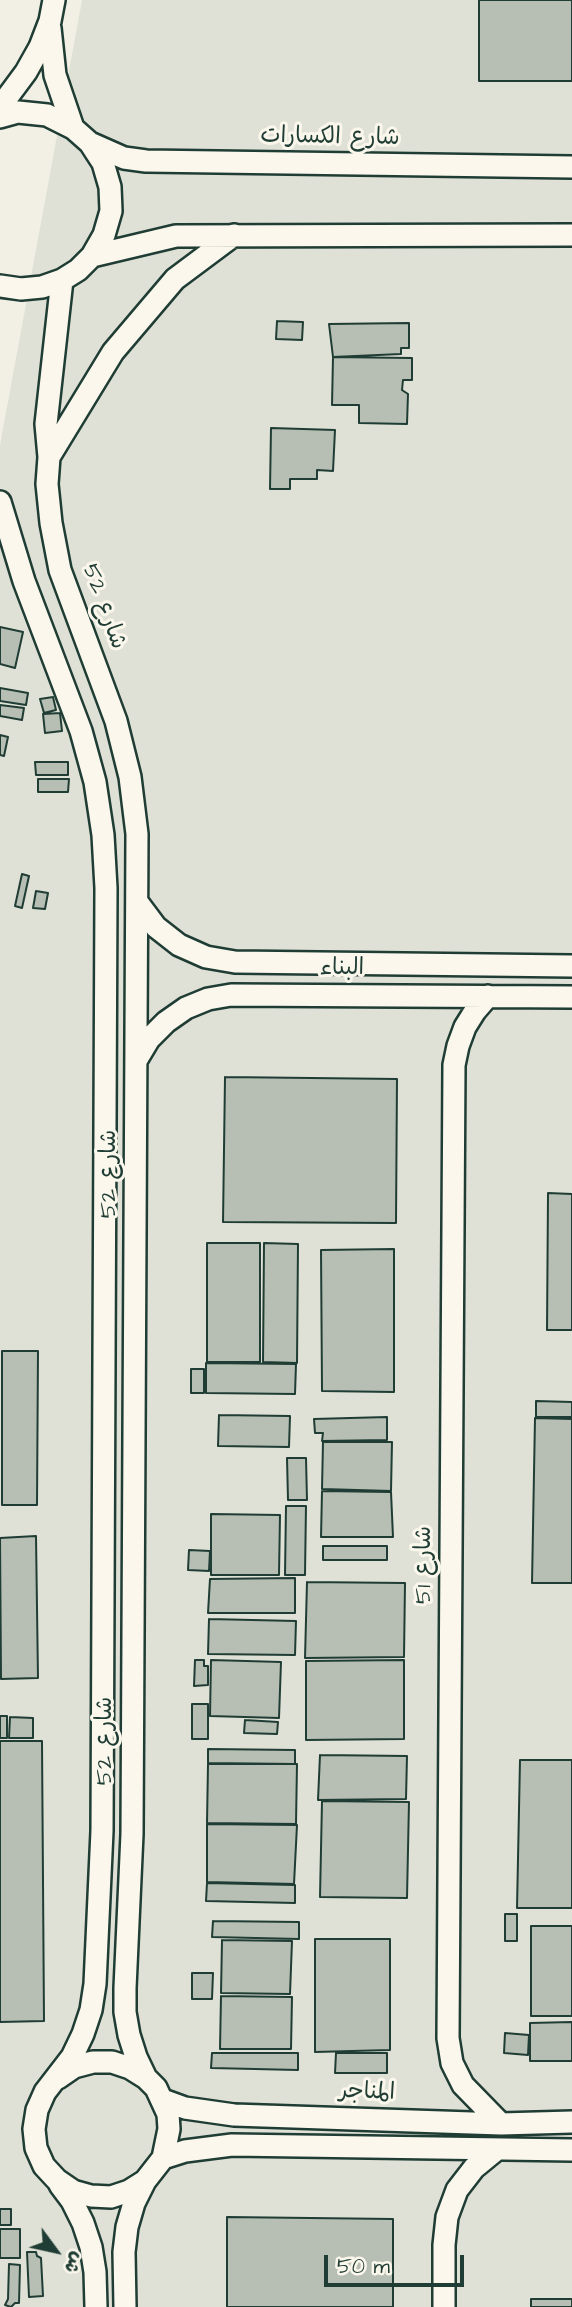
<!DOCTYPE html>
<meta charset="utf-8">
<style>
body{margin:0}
#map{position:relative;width:572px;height:2307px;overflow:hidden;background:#f2f0e5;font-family:"Architects Daughter","Playpen Sans Arabic",sans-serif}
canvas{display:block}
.north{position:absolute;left:21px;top:2216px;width:70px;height:70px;-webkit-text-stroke:5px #fbf7ec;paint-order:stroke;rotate:123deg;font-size:19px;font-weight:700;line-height:28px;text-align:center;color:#1f3d34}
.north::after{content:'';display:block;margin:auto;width:24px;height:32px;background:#1f3d34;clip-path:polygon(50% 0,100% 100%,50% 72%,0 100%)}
.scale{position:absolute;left:324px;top:2255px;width:140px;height:32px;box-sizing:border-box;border:4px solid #1f3d34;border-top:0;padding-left:9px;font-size:21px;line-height:24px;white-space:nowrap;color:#1f3d34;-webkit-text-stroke:5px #fbf7ec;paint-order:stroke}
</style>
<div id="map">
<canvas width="572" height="2307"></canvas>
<div class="north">ش</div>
<div class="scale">50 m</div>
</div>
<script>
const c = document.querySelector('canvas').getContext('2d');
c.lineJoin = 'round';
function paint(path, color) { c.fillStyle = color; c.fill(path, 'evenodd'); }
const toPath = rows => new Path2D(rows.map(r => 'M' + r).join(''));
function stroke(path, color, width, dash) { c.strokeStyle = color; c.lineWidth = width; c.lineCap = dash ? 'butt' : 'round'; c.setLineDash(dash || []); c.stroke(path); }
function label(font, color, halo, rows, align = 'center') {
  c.font = font + ' "Architects Daughter","Playpen Sans Arabic",sans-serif'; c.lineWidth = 6; c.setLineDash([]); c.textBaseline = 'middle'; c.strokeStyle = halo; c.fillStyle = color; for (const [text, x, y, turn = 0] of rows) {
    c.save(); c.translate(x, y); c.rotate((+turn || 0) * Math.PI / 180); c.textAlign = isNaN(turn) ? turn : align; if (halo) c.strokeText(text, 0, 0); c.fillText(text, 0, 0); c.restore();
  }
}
paint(toPath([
 [82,0,572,0,572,2307,0,2307,0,445]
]), '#e0e1d6');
const building = toPath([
 [479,0,572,0,572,81,479,81,479,0],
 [277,321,303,322,302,340,276,339,277,321],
 [409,323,409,348,401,348,401,354,333,357,329,324,409,323],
 [333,357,412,358,412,380,403,380,402,390,408,394,407,424,359,423,359,405,332,405,333,357],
 [271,428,335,430,333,471,317,470,317,479,290,479,290,489,270,489,271,428],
 [0,627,23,632,15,668,0,664,0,627],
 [0,688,28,693,26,705,0,701,0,688],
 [53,697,56,710,44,713,40,699,53,697],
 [0,705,24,708,22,720,0,716,0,705],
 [60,713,62,731,45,733,43,714,60,713],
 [0,735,8,737,4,756,0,755,0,735],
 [35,762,68,762,68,775,36,775,35,762],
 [38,779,69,779,68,792,38,792,38,779],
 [22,874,29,876,22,908,15,906,22,874],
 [36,891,48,893,45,909,33,908,36,891],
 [225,1077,397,1079,396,1223,223,1222,225,1077],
 [548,1193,572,1194,572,1330,547,1330,548,1193],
 [207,1243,260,1243,260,1362,207,1362,207,1243],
 [264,1243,298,1244,297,1363,263,1362,264,1243],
 [394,1249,394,1392,322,1391,321,1250,394,1249],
 [2,1351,38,1351,37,1505,2,1505,2,1351],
 [206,1363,296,1364,295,1394,206,1393,206,1363],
 [191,1369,204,1369,204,1393,191,1393,191,1369],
 [536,1401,572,1402,572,1417,536,1417,536,1401],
 [219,1415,290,1416,289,1447,218,1446,219,1415],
 [387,1417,387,1440,322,1441,323,1433,315,1433,314,1419,387,1417],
 [535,1418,572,1419,572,1583,532,1583,535,1418],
 [323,1442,392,1442,391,1491,322,1489,323,1442],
 [287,1458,306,1458,307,1500,288,1500,287,1458],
 [322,1491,391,1492,393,1537,321,1537,322,1491],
 [286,1506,306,1506,305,1575,285,1575,286,1506],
 [211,1514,280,1515,279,1575,211,1575,211,1514],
 [36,1536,38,1678,1,1679,0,1538,36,1536],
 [323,1546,387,1546,387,1560,323,1560,323,1546],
 [189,1550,210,1551,209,1571,188,1570,189,1550],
 [295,1578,295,1613,208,1613,210,1579,295,1578],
 [307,1582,405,1583,404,1657,305,1658,307,1582],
 [209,1619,296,1621,295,1655,208,1654,209,1619],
 [195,1660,204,1660,204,1666,208,1666,208,1685,194,1686,195,1660],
 [211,1660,281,1662,279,1718,210,1716,211,1660],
 [404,1660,404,1739,306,1740,306,1661,404,1660],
 [192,1704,208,1704,208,1739,192,1739,192,1704],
 [0,1716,7,1716,7,1738,0,1738,0,1716],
 [10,1717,33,1718,33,1738,9,1738,10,1717],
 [245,1720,278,1722,277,1734,244,1733,245,1720],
 [0,1741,42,1741,44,2021,0,2022,0,1741],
 [208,1749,295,1750,295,1764,208,1763,208,1749],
 [320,1755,407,1756,406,1799,318,1800,320,1755],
 [520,1760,572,1760,572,1908,517,1908,520,1760],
 [208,1764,297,1764,296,1824,207,1823,208,1764],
 [322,1801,409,1802,407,1898,320,1897,322,1801],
 [207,1824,297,1825,294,1884,207,1882,207,1824],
 [207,1883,295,1885,295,1903,206,1901,207,1883],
 [505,1914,517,1914,517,1941,505,1941,505,1914],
 [213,1921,299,1922,299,1939,212,1937,213,1921],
 [531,1926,572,1926,572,2016,531,2016,531,1926],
 [315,1939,390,1939,390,2050,315,2052,315,1939],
 [222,1940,292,1941,290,1994,221,1993,222,1940],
 [192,1973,213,1973,212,1999,192,1999,192,1973],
 [221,1996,292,1997,291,2049,220,2049,221,1996],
 [572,2022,572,2061,530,2061,530,2023,572,2022],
 [505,2033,529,2035,528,2055,504,2053,505,2033],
 [212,2053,298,2053,298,2070,211,2068,212,2053],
 [336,2053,387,2053,387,2073,335,2073,336,2053],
 [0,2209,11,2209,11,2225,0,2225,0,2209],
 [227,2217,393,2219,393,2307,227,2307,227,2217],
 [0,2229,20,2229,20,2258,0,2258,0,2229],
 [27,2252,36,2252,37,2256,41,2258,43,2296,29,2297,27,2252],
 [9,2264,20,2265,19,2303,15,2303,11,2307,5,2305,8,2299,9,2264],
 [531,2299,572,2299,572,2307,531,2307,531,2299]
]);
paint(building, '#b7beb3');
stroke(building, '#1f3d34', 2);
const minor = toPath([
 [50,28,55,75,73,128],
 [0,107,26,72,40,47,50,21,54,0],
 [0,117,18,112,47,115,73,128,90,143,103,163,110,187,111,211,104,235,92,256,78,270,62,280,42,287,21,289,0,286],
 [90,143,124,158,146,161,572,167],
 [92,256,176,236,572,235],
 [62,280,46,424,49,457,47,484,51,523,60,570,116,721,130,777,137,834,132,1834,125,1988,125,2012,129,2035,136,2057,146,2078],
 [49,457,113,352,175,279,234,235],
 [0,502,24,581,81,731,95,782,103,835,106,888,102,1831,95,1984,91,2010,83,2034,72,2057,45,2092,37,2110,34,2129,36,2148,44,2166,57,2180,73,2191,91,2196,111,2197,129,2191,145,2181,163,2158,169,2129,168,2114,156,2088,146,2078,130,2068,112,2062,93,2062,74,2067,58,2078],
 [138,903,156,927,179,945,206,957,235,962,572,966],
 [488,996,475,1011,465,1027,458,1046,454,1065,448,2038,452,2063,463,2085,501,2124],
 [137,1059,149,1039,166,1022,186,1008,208,999,231,995,572,997],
 [163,2100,185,2108,234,2115,501,2124,572,2122],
 [163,2158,185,2151,232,2145,572,2150],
 [60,2185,72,2201,83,2223,91,2247,95,2272,96,2307],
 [125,2307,124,2252,127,2227,134,2203,145,2181],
 [444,2307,444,2245,447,2217,457,2190,474,2168,496,2150]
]);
stroke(minor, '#1f3d34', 26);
stroke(minor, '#fbf7ec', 21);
label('23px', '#1f3d34', '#fbf7ec', [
 ["شارع الكسارات",330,138,1],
 ["شارع 52",103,607,70],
 ["البناء",342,969],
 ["شارع 52",110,1174,-90],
 ["شارع 51",425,1565,-90],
 ["شارع 52",106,1741,-90],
 ["المناجر",367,2093,2]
]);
</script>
